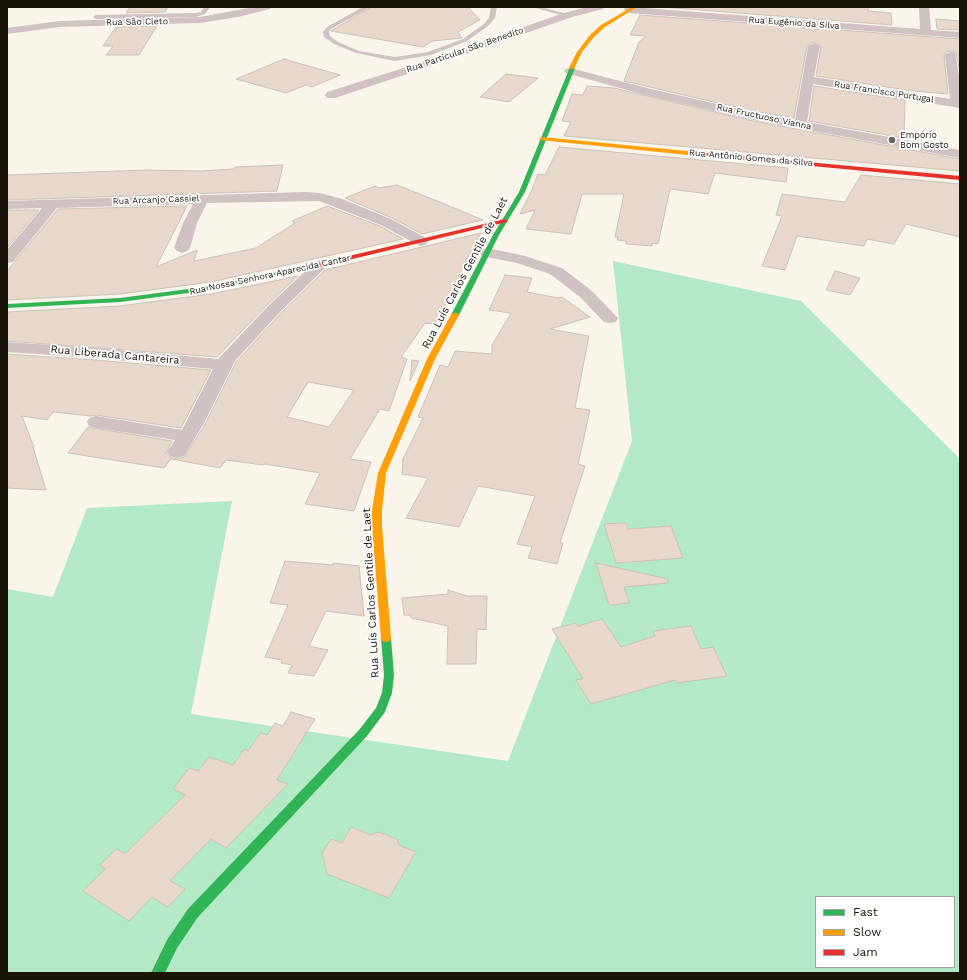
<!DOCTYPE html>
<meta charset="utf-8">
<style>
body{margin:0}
#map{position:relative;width:967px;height:980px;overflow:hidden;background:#f9f5eb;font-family:"Work Sans",sans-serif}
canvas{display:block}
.frame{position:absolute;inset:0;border:8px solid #19150a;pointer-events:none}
.legend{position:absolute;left:815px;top:896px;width:140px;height:72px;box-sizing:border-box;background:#fff;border:1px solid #a3a19d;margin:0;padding:5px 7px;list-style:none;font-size:12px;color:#19150a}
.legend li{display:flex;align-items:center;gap:8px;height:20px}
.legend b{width:20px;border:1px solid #a3a19d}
</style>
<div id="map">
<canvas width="967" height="980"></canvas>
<div class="frame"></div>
<ul class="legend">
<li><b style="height:5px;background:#30b455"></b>Fast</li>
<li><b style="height:5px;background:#ff9f0a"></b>Slow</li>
<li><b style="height:5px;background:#e5322d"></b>Jam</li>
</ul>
</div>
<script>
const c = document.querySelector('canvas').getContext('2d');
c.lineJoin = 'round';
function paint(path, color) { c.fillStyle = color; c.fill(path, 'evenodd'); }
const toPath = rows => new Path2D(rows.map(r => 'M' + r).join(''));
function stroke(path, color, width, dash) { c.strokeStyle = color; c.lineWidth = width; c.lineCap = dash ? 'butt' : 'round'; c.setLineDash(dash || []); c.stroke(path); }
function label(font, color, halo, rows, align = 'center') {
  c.font = font + ' "Work Sans",sans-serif'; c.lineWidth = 3.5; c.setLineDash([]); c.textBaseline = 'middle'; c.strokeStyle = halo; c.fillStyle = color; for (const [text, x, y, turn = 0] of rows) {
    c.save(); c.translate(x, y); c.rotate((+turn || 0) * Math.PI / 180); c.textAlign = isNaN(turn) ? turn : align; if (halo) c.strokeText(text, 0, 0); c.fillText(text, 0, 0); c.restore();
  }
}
paint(toPath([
 [613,261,801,301,960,459,960,973,7,973,7,589,53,597,87,508,232,501,191,714,508,761,632,441],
 [816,897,954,897,954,967,816,967]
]), '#b3e9c6');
const building = toPath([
 [130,7,168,7,165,12,126,13,130,7],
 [371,7,468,7,480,20,458,32,462,38,432,41,423,47,331,31,371,7],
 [662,7,869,7,868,11,891,13,892,25,662,7],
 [640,15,960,39,960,72,956,53,951,51,946,52,944,55,948,94,913,91,816,76,821,46,813,42,807,46,794,118,748,110,624,81,639,42,646,36,630,35,640,15],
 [936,19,960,21,960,30,937,29,936,19],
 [157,26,139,55,106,55,113,46,103,46,116,27,157,26],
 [284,59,340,75,312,87,306,85,286,93,236,79,284,59],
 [506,74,538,78,509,102,480,97,506,74],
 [587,86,614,88,748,120,960,159,960,171,564,136,571,122,562,121,572,94,583,95,587,86],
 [814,86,905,100,904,138,809,121,814,86],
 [559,147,788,168,786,182,715,173,708,194,670,189,658,244,652,243,652,246,626,244,626,241,617,240,618,237,615,237,624,194,582,194,571,234,526,229,535,210,520,214,531,192,538,174,545,175,559,147],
 [283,165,277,191,7,200,7,175,146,170,200,171,234,169,235,167,283,165],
 [861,175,960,184,960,237,906,224,894,244,867,239,864,246,797,236,785,270,762,266,782,216,776,215,782,194,845,202,861,175],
 [397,185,440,202,483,220,422,234,392,218,345,198,375,186,379,188,397,185],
 [187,206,156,267,197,250,194,261,256,248,295,223,292,221,327,206,380,226,403,239,211,282,120,294,7,300,7,271,58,209,187,206],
 [7,210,39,210,8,247,7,247,7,210],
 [481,233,469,255,446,304,434,324,425,323,401,357,407,359,389,411,380,409,350,459,371,462,354,511,305,504,320,473,265,464,263,465,226,460,220,468,171,459,164,468,68,453,88,427,172,441,166,453,170,457,177,459,184,457,204,426,236,362,282,312,325,270,481,233],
 [308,382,354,390,329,427,287,417,308,382],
 [835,271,860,278,850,295,826,290,835,271],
 [505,275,532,278,527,292,558,298,562,297,590,317,550,329,589,336,575,408,590,410,578,464,585,466,560,543,563,543,557,564,528,558,532,547,517,544,535,496,478,486,459,527,406,518,428,478,402,474,403,459,423,418,418,417,440,365,448,367,455,351,492,354,492,345,511,313,489,310,505,275],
 [298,276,268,304,217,357,7,341,7,312,120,306,211,294,298,276],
 [7,354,95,360,211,370,181,428,96,415,91,416,53,412,47,420,22,416,34,447,33,447,46,490,7,488,7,354],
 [412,360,419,361,410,381,412,360],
 [619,523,626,523,628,529,671,526,683,558,616,563,604,524,619,523],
 [285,561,333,565,333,563,359,566,364,616,326,611,309,646,328,650,314,676,288,673,292,665,281,663,282,660,265,657,288,605,270,603,285,561],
 [596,563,668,579,668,583,624,587,629,603,609,605,596,563],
 [448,590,467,596,487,596,486,630,477,629,476,664,447,664,448,626,411,618,410,615,404,615,402,598,448,594,448,590],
 [602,619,621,647,655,636,653,631,691,626,701,649,713,647,727,676,677,683,675,680,591,704,576,680,583,679,552,629,576,623,578,626,602,619],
 [291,712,315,719,277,780,288,784,226,848,211,839,170,881,185,889,168,907,152,897,129,921,83,891,105,869,100,865,116,849,125,854,185,795,173,789,189,768,198,771,209,757,233,765,244,749,248,751,260,733,267,735,275,723,283,726,291,712],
 [351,827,371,835,379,832,397,839,399,845,416,852,389,898,327,874,322,853,331,839,342,843,351,827]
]);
paint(building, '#e7d8cb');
stroke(building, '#c9c2bb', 1);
paint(toPath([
 [204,7,210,7,205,14,195,17,96,19,93,17,96,15,195,13,201,12,204,7],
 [363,7,370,7,331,29,329,32,330,36,338,42,359,51,395,57,428,52,463,39,484,24,489,18,491,7,497,7,495,18,488,26,467,41,431,55,395,61,356,53,334,44,324,37,323,32,327,27,363,7],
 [532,7,541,7,571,15,568,17,532,7]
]), '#d0c1c2');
paint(toPath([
 [254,7,271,7,270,9,238,17,200,23,60,27,7,34,7,28,60,21,200,17,254,7],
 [587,7,604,7,603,9,572,17,437,64,335,98,327,98,325,95,327,92,429,60,564,13,587,7],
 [631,7,920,29,919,7,929,7,931,30,960,32,960,38,629,13,624,10,625,8,631,7],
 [814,43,820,46,814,77,950,99,945,55,947,53,951,52,955,53,960,80,960,108,813,84,807,122,960,150,960,158,748,119,645,95,566,73,564,71,566,69,570,68,651,89,748,111,795,120,808,46,814,43],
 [306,192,320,193,342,199,391,219,426,238,429,241,426,244,421,246,416,244,381,225,319,201,207,203,197,223,190,248,187,251,182,253,177,251,174,248,183,223,193,204,57,208,13,262,7,263,7,250,42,208,7,209,7,201,306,192],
 [487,248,525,256,562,268,592,291,618,318,616,322,610,323,604,322,580,297,550,274,517,263,482,256,479,253,482,250,487,248],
 [320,260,325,262,328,265,325,268,281,311,235,361,203,425,184,456,177,458,170,456,167,452,175,440,96,428,89,426,87,422,89,418,96,416,182,430,213,369,95,358,7,352,7,342,95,348,218,359,269,305,315,262,320,260]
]), '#d0c1c2');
paint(toPath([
 [570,67,575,68,525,192,499,235,458,317,452,317,451,315,493,235,519,192,570,67],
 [294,269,296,270,296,272,211,290,120,302,7,308,7,304,120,298,211,286,294,269],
 [386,634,390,635,391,638,394,675,392,693,385,712,367,736,198,917,177,948,165,973,151,973,167,940,188,909,359,730,376,708,382,693,384,675,381,638,382,635,386,634]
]), '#30b455');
paint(toPath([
 [632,7,637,7,605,27,594,37,582,52,574,69,570,69,569,68,577,52,590,35,601,25,632,7],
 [542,137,708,153,711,155,708,157,540,140,539,139,542,137],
 [452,313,458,313,459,315,435,359,386,473,382,510,382,526,391,638,390,641,386,642,382,641,381,638,372,526,372,510,378,473,427,359,452,313]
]), '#ff9f0a');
paint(toPath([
 [708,153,960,176,960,180,706,156,706,154,708,153],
 [505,219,508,221,507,222,294,273,290,271,294,269,505,219]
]), '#e5322d');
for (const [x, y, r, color] of [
 [892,140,4,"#676359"]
]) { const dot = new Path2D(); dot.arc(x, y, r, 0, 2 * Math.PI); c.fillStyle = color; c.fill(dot); stroke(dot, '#fff', 1.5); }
label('9px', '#19150a', '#fff', [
 ["Rua São Cleto",137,22,-1],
 ["Rua Eugênio da Silva",794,23,4],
 ["Rua Particular São Benedito",465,50,-19],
 ["Rua Francisco Portugal",884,92,9],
 ["Rua Fructuoso Vianna",764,117,12],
 ["Rua Antônio Gomes da Silva",751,158,5],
 ["Rua Arcanjo Cassiel",156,200,-2],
 ["Rua Nossa Senhora Aparecida Cantar",270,275,-12]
]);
label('9px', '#19150a', '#fff', [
 ["Empório",900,135],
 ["Bom Gosto",900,145]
], 'left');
label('11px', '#19150a', '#fff', [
 ["Rua Luís Carlos Gentile de Laet",465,273,-62],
 ["Rua Liberada Cantareira",115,355,5],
 ["Rua Luís Carlos Gentile de Laet",371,593,-93]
]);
</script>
